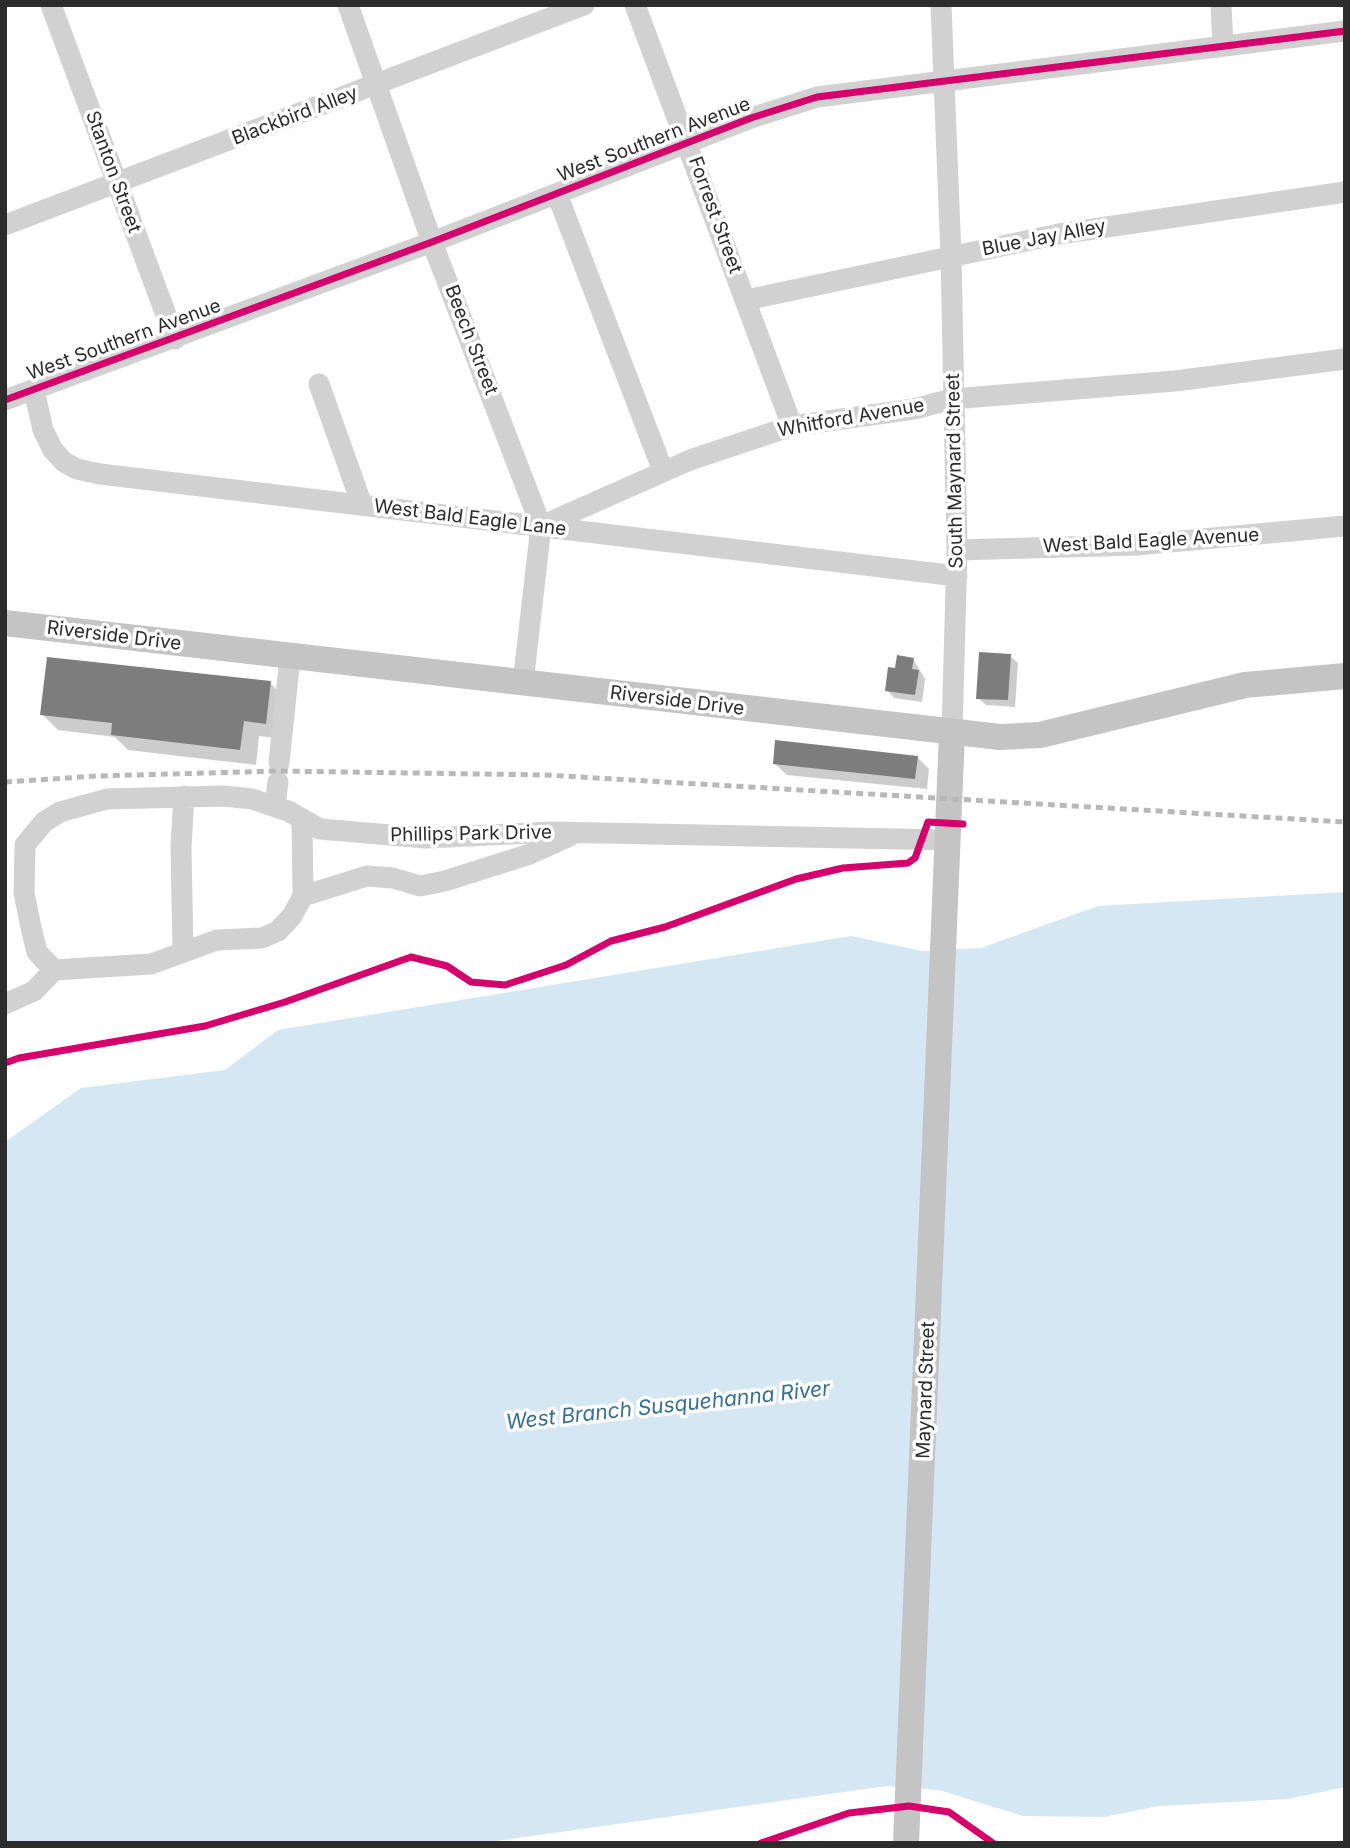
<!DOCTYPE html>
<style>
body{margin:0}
#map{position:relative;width:1350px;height:1848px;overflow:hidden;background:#fff;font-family:Inter,sans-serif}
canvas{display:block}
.frame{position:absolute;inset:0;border:7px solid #2c2c2c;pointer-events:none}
</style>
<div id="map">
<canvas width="1350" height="1848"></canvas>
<div class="frame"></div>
</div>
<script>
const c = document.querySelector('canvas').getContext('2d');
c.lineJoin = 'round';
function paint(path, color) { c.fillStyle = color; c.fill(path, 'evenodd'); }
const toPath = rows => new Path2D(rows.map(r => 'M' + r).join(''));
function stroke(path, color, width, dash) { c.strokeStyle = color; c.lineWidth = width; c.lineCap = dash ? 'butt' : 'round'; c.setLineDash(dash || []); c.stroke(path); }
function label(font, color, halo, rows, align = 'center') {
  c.font = font + ' Inter,sans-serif'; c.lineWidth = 7; c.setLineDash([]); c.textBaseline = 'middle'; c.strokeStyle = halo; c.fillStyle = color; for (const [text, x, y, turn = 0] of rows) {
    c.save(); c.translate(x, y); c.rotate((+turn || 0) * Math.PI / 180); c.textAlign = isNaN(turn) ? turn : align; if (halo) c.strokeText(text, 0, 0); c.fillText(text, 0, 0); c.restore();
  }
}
paint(toPath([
 [1345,892,1345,1787,1288,1799,1159,1806,1104,1817,1023,1816,939,1790,887,1786,482,1843,5,1843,5,1142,81,1088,225,1070,278,1030,851,936,922,951,981,948,1098,906]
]), '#d4e7f2');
paint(toPath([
 [1010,656,1018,663,1015,707,986,705,978,698],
 [913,659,925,679,922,702,894,698,887,690,896,670],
 [270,683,286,699,281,739,259,736,256,765,128,750,115,737,58,730,42,714],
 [917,757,929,769,927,789,787,775,775,764]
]), '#0003');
paint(toPath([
 [979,652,1011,654,1008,700,976,699],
 [897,655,914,658,912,669,919,670,915,695,885,691,888,667,895,668],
 [47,657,271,681,266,724,244,721,240,750,111,735,112,723,40,715],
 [775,740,918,756,915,779,773,764]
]), '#7d7d7d');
stroke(toPath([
 [51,5,175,339],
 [348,5,432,242,541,526,523,683],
 [635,5,792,426],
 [941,5,951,256,957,550,952,733],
 [1221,5,1223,45],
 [557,194,663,471],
 [5,225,584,5],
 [746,300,1059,234,1345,192],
 [319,384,362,505],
 [34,390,43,430,53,450,64,462,77,469,100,474,957,576],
 [5,400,432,242,751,118,817,97,1345,31],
 [541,526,690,460,792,426,914,409,952,399,1175,381,1345,359],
 [957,550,1137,545,1345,526],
 [279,763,290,657],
 [275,806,278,782],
 [303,896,367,876,393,878,420,886,445,881,530,854,570,836],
 [183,952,181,846,184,796],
 [54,970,37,952,32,932,24,893,25,845,44,822,60,812,107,799,224,796,252,799,288,811,320,829,426,838,552,832,948,840],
 [54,970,151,964,217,940,262,938,278,931,292,916,303,896,302,820],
 [5,1004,34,991,54,970]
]), '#d1d1d1', 21);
stroke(toPath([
 [5,623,1000,737,1040,735,1245,685,1345,676],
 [906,1843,952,733]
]), '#c4c4c4', 26);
stroke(toPath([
 [5,782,97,776,279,771,546,775,1345,822]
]), '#b8b8b8', 5, [7, 5]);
stroke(toPath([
 [5,400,432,242,751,118,817,97,1345,31],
 [5,1063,19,1058,205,1026,285,1002,411,957,447,966,471,982,505,985,566,965,611,941,665,927,796,879,843,868,908,863,915,858,928,822,963,824],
 [761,1843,849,1813,909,1806,949,1812,993,1843]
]), '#d6006c', 7);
label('19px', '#2c2c2c', '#fff', [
 ["Blackbird Alley",295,116,-21],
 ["West Southern Avenue",654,140,-21],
 ["Stanton Street",113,172,70],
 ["Forrest Street",715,215,70],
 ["Blue Jay Alley",1044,238,-11],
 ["West Southern Avenue",124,340,-20],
 ["Beech Street",471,340,69],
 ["Whitford Avenue",851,418,-10],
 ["South Maynard Street",955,471,-91],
 ["West Bald Eagle Lane",470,518,7],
 ["West Bald Eagle Avenue",1151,541,-3],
 ["Riverside Drive",114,636,7],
 ["Riverside Drive",677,701,7],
 ["Phillips Park Drive",471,834,-1],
 ["Maynard Street",926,1390,-88]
]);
label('italic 21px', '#366f91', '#fff', [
 ["West Branch Susquehanna River",668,1406,-6]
]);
</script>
